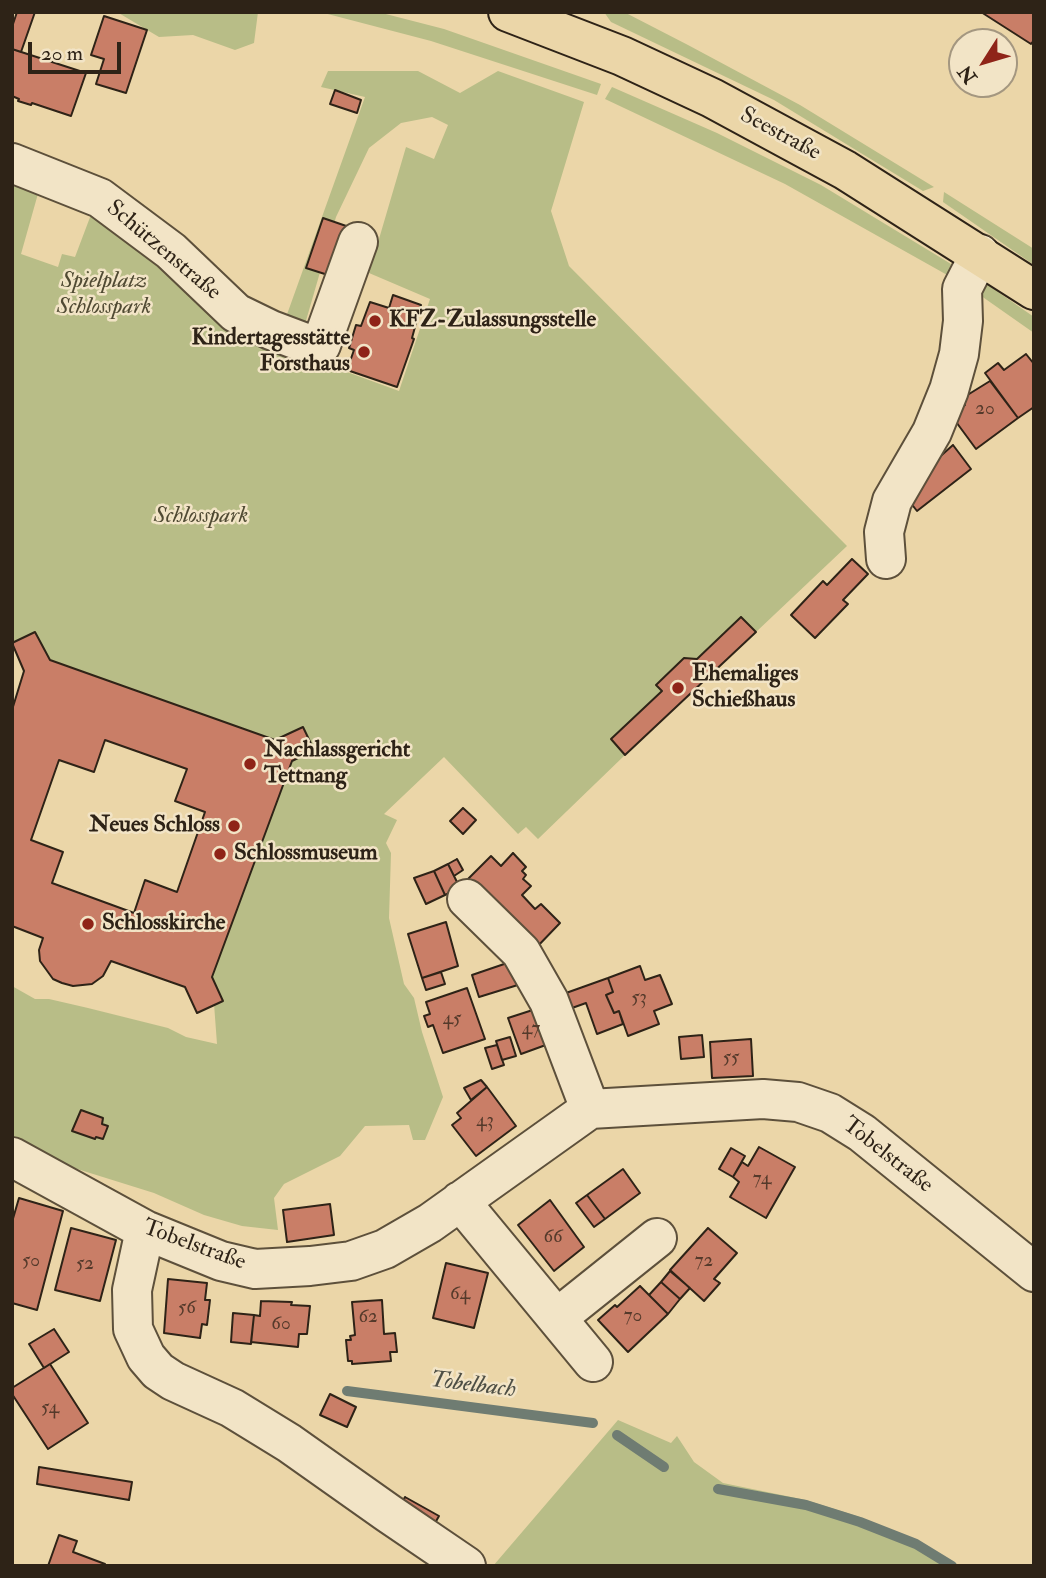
<!DOCTYPE html>
<meta charset="utf-8">
<style>
body{margin:0}
#map{position:relative;width:1046px;height:1578px;overflow:hidden;background:#ebd6a8;font-family:"IM FELL Double Pica",serif}
canvas{display:block}
.frame{position:absolute;inset:0;border:14px solid #2e2317;pointer-events:none}
.north{position:absolute;left:948px;top:28px;width:70px;height:70px;box-sizing:border-box;background:#f2e4c6;border:2px solid #a49780;border-radius:50%;rotate:233deg;font-size:19px;font-weight:700;line-height:28px;text-align:center;color:#2e2317}
.north::after{content:'';display:block;margin:auto;width:24px;height:32px;background:#8f2418;clip-path:polygon(50% 0,100% 100%,50% 72%,0 100%)}
.scale{position:absolute;left:28px;top:42px;width:93px;height:32px;box-sizing:border-box;border:4px solid #2e2317;border-top:0;padding-left:9px;font-size:21px;line-height:24px;white-space:nowrap;color:#2e2317;-webkit-text-stroke:5px #f2e4c6;paint-order:stroke}
</style>
<div id="map">
<canvas width="1046" height="1578"></canvas>
<div class="frame"></div>
<div class="north">N</div>
<div class="scale">20 m</div>
</div>
<script>
const c = document.querySelector('canvas').getContext('2d');
c.lineJoin = 'round';
function paint(path, color) { c.fillStyle = color; c.fill(path, 'evenodd'); }
const toPath = rows => new Path2D(rows.map(r => 'M' + r).join(''));
function stroke(path, color, width, dash) { c.strokeStyle = color; c.lineWidth = width; c.lineCap = dash ? 'butt' : 'round'; c.setLineDash(dash || []); c.stroke(path); }
function label(font, color, halo, rows, align = 'center') {
  c.font = font + ' "IM FELL Double Pica",serif'; c.lineWidth = 5; c.setLineDash([]); c.textBaseline = 'middle'; c.strokeStyle = halo; c.fillStyle = color; for (const [text, x, y, turn = 0] of rows) {
    c.save(); c.translate(x, y); c.rotate((+turn || 0) * Math.PI / 180); c.textAlign = isNaN(turn) ? turn : align; if (halo) c.strokeText(text, 0, 0); c.fillText(text, 0, 0); c.restore();
  }
}
paint(toPath([
 [117,12,258,12,254,43,235,50,193,35,159,37],
 [320,12,378,12,444,29,601,84,597,95,431,41],
 [604,12,624,12,688,45,800,105,934,187,923,191,774,100,611,22],
 [328,71,418,71,460,93,498,71,584,102,551,211,569,266,847,546,756,632,741,617,697,659,684,658,656,684,662,691,611,739,625,755,538,839,526,827,518,834,444,757,384,814,397,820,386,843,391,853,389,918,404,984,414,998,422,1032,443,1097,425,1140,413,1140,409,1125,365,1126,340,1156,284,1184,274,1198,278,1230,242,1226,204,1215,154,1193,58,1163,12,1139,12,986,35,999,49,999,88,1008,168,1028,186,1037,217,1044,212,977,292,761,313,750,303,727,275,740,50,660,12,643,12,173,41,183,21,254,58,267,62,254,75,257,92,212,235,331,399,391,430,299,369,273,406,147,434,159,448,125,432,117,401,123,369,148,336,217,303,331,285,320,365,97,321,87],
 [612,87,717,133,821,185,951,264,949,276,785,184,605,99],
 [944,192,1034,249,1034,265,943,202],
 [988,285,1034,317,1034,333,977,293],
 [618,1420,671,1443,677,1436,694,1462,723,1483,806,1500,860,1517,916,1544,952,1566,493,1566]
]), '#b8bd87');
stroke(toPath([
 [347,1391,593,1423],
 [617,1435,664,1467],
 [718,1489,806,1505,860,1522,916,1544,952,1566]
]), '#6f7c72', 10);
const building = toPath([
 [17,12,35,12,21,52,12,49,12,27,17,12],
 [981,12,1034,12,1034,40,1031,44,981,12],
 [104,16,147,30,126,93,96,84,104,59,91,55,104,16],
 [12,49,86,73,71,116,32,103,31,105,18,101,19,99,12,96,12,49],
 [335,90,361,100,357,113,330,104,335,90],
 [323,218,352,228,328,275,306,268,323,218],
 [393,295,421,305,412,338,414,339,397,387,347,370,354,350,349,348,356,325,361,326,370,302,389,308,393,295],
 [1026,354,1034,364,1034,407,1018,418,985,373,998,363,1004,370,1026,354],
 [990,381,1018,418,976,449,951,415,965,405,961,399,990,381],
 [953,445,971,469,917,511,906,497,926,469,953,445],
 [852,559,868,574,843,600,848,604,815,638,791,615,823,581,827,585,852,559],
 [741,617,756,632,625,755,611,739,662,691,656,685,684,658,697,659,741,617],
 [35,632,50,660,275,740,303,727,314,750,292,761,212,977,223,1001,197,1013,185,987,111,961,103,976,92,984,73,986,62,983,53,979,40,961,39,950,43,938,12,926,12,710,24,671,12,643,35,632],
 [105,740,187,769,175,801,205,812,177,892,145,880,134,913,52,883,63,852,31,840,59,760,94,772,105,740],
 [463,808,476,820,463,834,450,821,463,808],
 [513,853,526,867,522,871,526,875,523,879,531,886,522,895,535,909,541,904,560,923,534,950,466,881,491,856,501,866,513,853],
 [457,859,463,870,454,876,448,864,457,859],
 [448,864,460,888,445,895,434,871,448,864],
 [434,871,445,895,426,904,414,878,434,871],
 [446,922,458,966,422,978,408,934,446,922],
 [513,961,521,984,479,997,472,975,513,961],
 [640,966,645,980,660,975,672,1004,654,1011,659,1024,628,1036,619,1011,614,1013,606,995,613,992,608,978,640,966],
 [441,972,445,984,426,990,422,978,441,972],
 [608,978,613,992,606,995,614,1013,619,1011,623,1024,597,1034,586,1003,572,1008,566,993,608,978],
 [467,988,485,1039,443,1053,433,1025,428,1027,424,1016,430,1014,426,1002,467,988],
 [542,1007,554,1042,521,1054,508,1018,542,1007],
 [702,1035,704,1057,681,1059,679,1037,702,1035],
 [510,1037,516,1056,502,1060,496,1041,510,1037],
 [751,1039,753,1076,712,1078,710,1042,751,1039],
 [497,1045,504,1065,492,1069,485,1048,497,1045],
 [481,1080,487,1087,471,1100,464,1088,481,1080],
 [487,1087,516,1126,476,1156,452,1125,461,1118,457,1113,487,1087],
 [81,1110,103,1118,102,1124,108,1126,103,1139,96,1137,95,1139,72,1131,81,1110],
 [759,1147,795,1167,766,1218,730,1197,739,1182,733,1177,742,1162,748,1166,759,1147],
 [731,1148,745,1156,733,1177,719,1169,731,1148],
 [623,1169,640,1193,605,1219,587,1195,623,1169],
 [587,1195,605,1219,594,1227,576,1203,587,1195],
 [19,1198,63,1211,37,1310,12,1303,12,1222,19,1198],
 [550,1200,584,1247,554,1271,518,1225,550,1200],
 [330,1204,334,1235,287,1242,283,1210,330,1204],
 [71,1228,116,1240,100,1301,55,1290,71,1228],
 [708,1228,737,1253,714,1279,720,1283,704,1301,670,1270,708,1228],
 [446,1263,488,1273,474,1328,433,1318,446,1263],
 [670,1271,690,1288,680,1299,661,1282,670,1271],
 [168,1279,207,1283,205,1300,210,1300,207,1325,202,1324,200,1338,164,1333,168,1279],
 [661,1282,680,1299,668,1314,649,1295,661,1282],
 [640,1286,668,1314,628,1352,598,1320,615,1305,617,1307,640,1286],
 [382,1300,384,1334,395,1333,397,1352,390,1352,391,1361,352,1364,352,1361,348,1361,346,1340,351,1340,350,1336,355,1335,352,1302,382,1300],
 [261,1301,292,1302,291,1305,310,1306,307,1334,299,1334,298,1347,251,1342,254,1315,260,1316,261,1301],
 [233,1313,254,1315,251,1344,231,1342,233,1313],
 [54,1329,69,1352,44,1368,29,1344,54,1329],
 [50,1364,88,1423,48,1449,12,1394,12,1388,50,1364],
 [330,1394,356,1407,347,1427,320,1415,330,1394],
 [39,1467,132,1482,129,1500,37,1484,39,1467],
 [405,1497,439,1516,430,1532,397,1512,405,1497],
 [59,1535,77,1541,73,1552,105,1564,104,1566,48,1566,59,1535]
]);
paint(building, '#c97e67');
stroke(building, '#2e2317', 2);
const minor = toPath([
 [12,163,100,198,171,251,236,313,271,330,316,347,321,345,358,242],
 [886,559,884,532,892,501,932,432,949,390,959,354,963,321,962,289,980,254],
 [467,899,521,952,549,1001,590,1109],
 [12,1157,145,1230,221,1261,255,1269,310,1266,351,1261,385,1249,430,1223,590,1109,763,1099,798,1102,830,1113,862,1133,1034,1272],
 [460,1201,593,1362],
 [145,1230,132,1290,133,1329,146,1357,158,1371,173,1381,232,1408,289,1443,388,1513,466,1566],
 [557,1318,657,1238]
]);
const major = toPath([
 [508,12,622,56,712,98,845,170,1034,290]
]);
stroke(minor, '#5d503b', 42);
stroke(major, '#2e2317', 42);
stroke(minor, '#f2e4c6', 38);
stroke(major, '#ebd6a8', 38);
for (const [x, y, r, color] of [
 [375,321,7,"#8f2418"],
 [364,352,7,"#8f2418"],
 [678,688,7,"#8f2418"],
 [250,764,7,"#8f2418"],
 [234,826,7,"#8f2418"],
 [220,854,7,"#8f2418"],
 [88,924,7,"#8f2418"]
]) { const dot = new Path2D(); dot.arc(x, y, r, 0, 2 * Math.PI); c.fillStyle = color; c.fill(dot); stroke(dot, '#f2e4c6', 2.5); }
label('19px', '#553a2b', null, [
 ["20",985,410],
 ["53",639,999],
 ["45",452,1020],
 ["47",531,1030],
 ["55",731,1059],
 ["43",485,1122],
 ["74",762,1180],
 ["66",553,1238],
 ["50",31,1262],
 ["72",704,1262],
 ["52",85,1265],
 ["64",460,1295],
 ["56",187,1309],
 ["70",633,1317],
 ["62",368,1318],
 ["60",281,1325],
 ["54",50,1409]
]);
label('23px', '#2e2317', '#f2e4c6', [
 ["Seestraße",780,135,28],
 ["Schützenstraße",163,251,40],
 ["Tobelstraße",887,1156,38],
 ["Tobelstraße",194,1246,20]
]);
label('italic 23px', '#504a33', '#f2e4c6', [
 ["Spielplatz",104,282],
 ["Schlosspark",104,308],
 ["Schlosspark",201,517]
]);
label('bold 23px', '#2e2317', '#f2e4c6', [
 ["KFZ-Zulassungsstelle",389,321],
 ["Kindertagesstätte",350,339,"right"],
 ["Forsthaus",350,365,"right"],
 ["Ehemaliges",692,675],
 ["Schießhaus",692,701],
 ["Nachlassgericht",264,751],
 ["Tettnang",264,777],
 ["Neues Schloss",220,826,"right"],
 ["Schlossmuseum",234,854],
 ["Schlosskirche",102,924]
], 'left');
label('italic 24px', '#4e4f45', '#f2e4c6', [
 ["Tobelbach",473,1386,7]
]);
</script>
